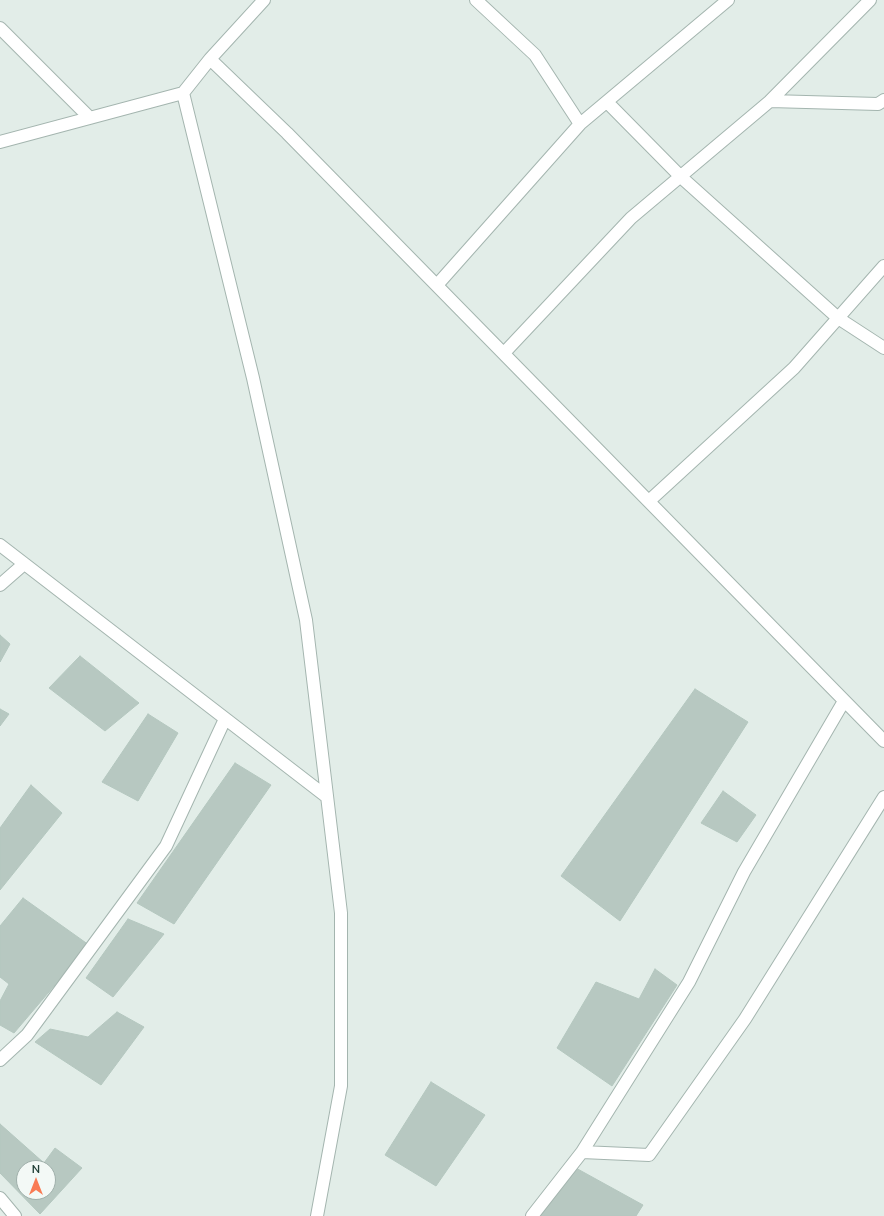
<!DOCTYPE html>
<style>
body{margin:0}
#map{position:relative;width:884px;height:1216px;overflow:hidden;background:#e2ede8;font-family:Mulish,sans-serif}
canvas{display:block}
.north{position:absolute;left:16px;top:1160px;width:40px;height:40px;box-sizing:border-box;background:#f3f9f6;border:1px solid #9fafaa;border-radius:50%;rotate:0deg;font-size:11px;font-weight:700;line-height:16px;text-align:center;color:#213f37}
.north::after{content:'';display:block;margin:auto;width:14px;height:18px;background:#f97b54;clip-path:polygon(50% 0,100% 100%,50% 72%,0 100%)}
</style>
<div id="map">
<canvas width="884" height="1216"></canvas>
<div class="north">N</div>
</div>
<script>
const c = document.querySelector('canvas').getContext('2d');
c.lineJoin = 'round';
function paint(path, color) { c.fillStyle = color; c.fill(path, 'evenodd'); }
const toPath = rows => new Path2D(rows.map(r => 'M' + r).join(''));
function stroke(path, color, width, dash) { c.strokeStyle = color; c.lineWidth = width; c.lineCap = dash ? 'butt' : 'round'; c.setLineDash(dash || []); c.stroke(path); }
const building = toPath([
 [0,635,10,644,0,662,0,635],
 [80,656,139,703,105,731,49,688,80,656],
 [695,689,748,722,620,921,561,876,695,689],
 [0,709,9,714,0,726,0,709],
 [148,714,178,733,138,801,102,782,148,714],
 [235,763,271,785,174,924,137,903,235,763],
 [31,785,62,813,0,890,0,828,31,785],
 [723,791,756,815,737,842,701,823,723,791],
 [23,898,89,945,14,1033,0,1025,0,1001,9,984,0,977,0,926,23,898],
 [128,919,164,934,113,997,86,978,128,919],
 [655,969,677,985,612,1086,557,1048,596,982,639,999,655,969],
 [117,1012,144,1027,101,1085,35,1042,50,1029,88,1037,117,1012],
 [431,1082,485,1115,436,1186,385,1155,431,1082],
 [0,1124,44,1163,55,1148,82,1168,40,1214,0,1173,0,1124],
 [24,1168,48,1168,48,1192,24,1192,24,1168],
 [574,1167,643,1205,636,1216,539,1216,574,1167]
]);
paint(building, '#b7c8c1');
stroke(building, '#b4c7bf', 1);
const minor = toPath([
 [264,0,210,59,287,133,884,741],
 [476,0,535,55,580,124],
 [0,28,90,118],
 [210,59,183,93,253,378,306,620,341,913,341,1086,317,1216],
 [770,101,878,104,884,100],
 [607,102,681,177,838,318,884,348],
 [0,142,183,93],
 [437,285,580,124,728,0],
 [504,353,631,218,770,101,870,0],
 [649,501,794,368,884,266],
 [0,545,327,797],
 [0,585,24,564],
 [0,1060,27,1035,166,846,225,719],
 [582,1152,649,1155,745,1019,884,797],
 [0,1198,15,1216],
 [532,1216,582,1152,689,982,744,872,844,701]
]);
stroke(minor, '#a4b5af', 14);
stroke(minor, '#fff', 12);
</script>
